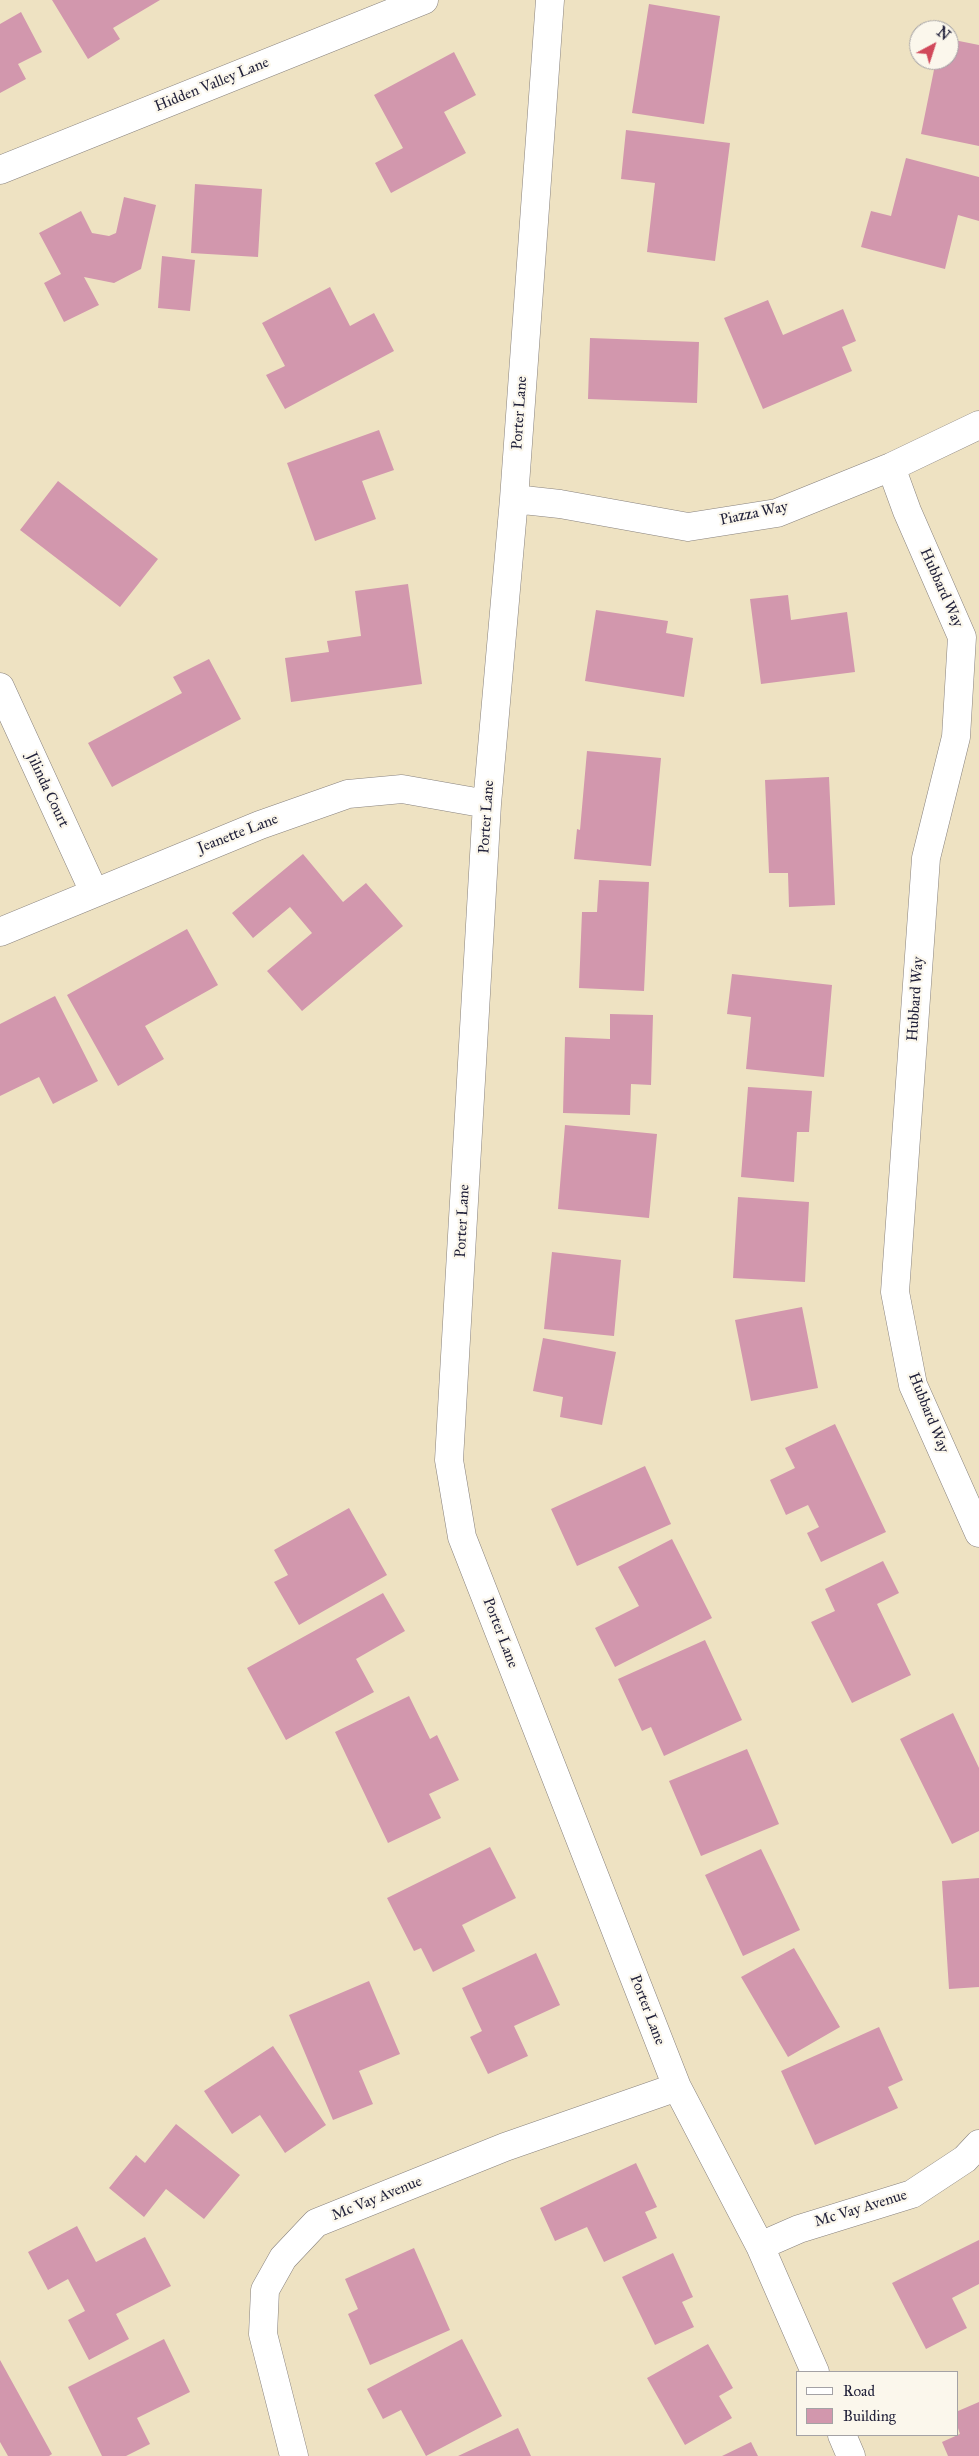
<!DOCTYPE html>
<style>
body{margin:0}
#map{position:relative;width:979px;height:2456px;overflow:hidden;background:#eee2c2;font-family:"IM FELL Great Primer",serif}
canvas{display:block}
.legend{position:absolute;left:796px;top:2371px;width:162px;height:65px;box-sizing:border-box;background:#fbf7ec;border:1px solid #a4a2a5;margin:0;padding:6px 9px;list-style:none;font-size:15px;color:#22223b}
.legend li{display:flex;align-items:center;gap:10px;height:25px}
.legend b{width:25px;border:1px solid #a4a2a5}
.north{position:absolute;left:909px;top:20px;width:50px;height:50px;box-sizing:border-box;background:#fbf7ec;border:1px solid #a4a2a5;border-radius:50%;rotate:40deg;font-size:14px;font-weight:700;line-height:20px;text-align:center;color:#22223b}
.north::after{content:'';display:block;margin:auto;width:18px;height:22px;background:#d1495b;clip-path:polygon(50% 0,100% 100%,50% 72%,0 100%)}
</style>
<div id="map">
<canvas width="979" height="2456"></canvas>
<ul class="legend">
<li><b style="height:6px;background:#fff"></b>Road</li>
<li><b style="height:14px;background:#d297ad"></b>Building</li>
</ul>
<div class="north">N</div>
</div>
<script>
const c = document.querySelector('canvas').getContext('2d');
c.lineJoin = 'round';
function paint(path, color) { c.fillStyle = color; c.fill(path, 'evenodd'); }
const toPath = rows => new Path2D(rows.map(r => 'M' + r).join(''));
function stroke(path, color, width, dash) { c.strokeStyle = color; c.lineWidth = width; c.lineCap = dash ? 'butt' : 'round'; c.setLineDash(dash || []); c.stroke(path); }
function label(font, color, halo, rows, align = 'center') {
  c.font = font + ' "IM FELL Great Primer",serif'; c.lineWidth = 4.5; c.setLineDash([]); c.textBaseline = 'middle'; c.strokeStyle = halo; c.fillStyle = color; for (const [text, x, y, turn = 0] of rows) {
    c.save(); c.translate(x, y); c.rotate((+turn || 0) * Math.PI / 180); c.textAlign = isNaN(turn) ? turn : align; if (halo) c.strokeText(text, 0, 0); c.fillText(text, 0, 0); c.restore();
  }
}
paint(toPath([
 [52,0,160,0,113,28,120,39,88,59],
 [649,4,720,16,704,124,632,113],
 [21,12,42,52,18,64,26,79,0,93,0,24],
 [949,39,979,45,979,146,921,134,936,60,949,60],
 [454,52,476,95,444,112,466,153,391,193,375,163,403,148,374,95],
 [626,130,730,143,715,261,647,252,655,183,621,179],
 [906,158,979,177,979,221,958,215,945,269,861,247,871,211,891,216],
 [195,184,262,189,258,257,191,253],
 [124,197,156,205,141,269,114,283,84,277,99,305,64,322,44,283,61,274,39,233,81,211,92,233,109,236,116,233],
 [162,256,195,260,190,311,158,308],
 [330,287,350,326,374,313,394,351,285,409,266,375,285,366,262,323],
 [768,300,783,335,843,309,856,341,842,347,852,371,763,409,724,318],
 [590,338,699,342,697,403,588,399],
 [379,430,394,470,362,481,376,519,315,541,287,463],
 [58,481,158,559,120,607,20,530],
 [408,584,422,684,291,702,285,658,329,652,327,641,361,636,355,591],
 [788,595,791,620,847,612,855,672,761,684,750,599],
 [596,610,668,621,666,633,693,638,684,697,585,681],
 [209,659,241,719,112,787,88,743,182,693,173,677],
 [587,751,661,758,651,866,574,859,577,829,580,830],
 [829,777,835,905,789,907,788,873,769,873,765,780],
 [303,854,343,902,366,883,403,926,302,1011,267,971,312,933,290,907,253,938,232,913],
 [599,880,649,882,644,991,579,988,582,912,597,912],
 [187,929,218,985,145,1026,164,1059,118,1086,67,995],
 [732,974,832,985,824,1077,746,1069,751,1017,727,1014],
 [55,996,98,1081,53,1104,39,1077,0,1096,0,1024],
 [610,1014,653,1015,651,1085,631,1084,630,1115,563,1113,565,1037,610,1039],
 [748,1087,812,1091,809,1132,797,1132,794,1182,741,1177],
 [565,1125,657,1134,649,1218,558,1209],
 [738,1197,809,1202,805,1282,733,1278],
 [552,1252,621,1260,614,1336,544,1329],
 [802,1307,818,1388,751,1401,735,1320],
 [543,1338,616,1352,602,1425,560,1417,563,1397,533,1391],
 [835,1424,886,1532,821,1562,807,1533,819,1527,808,1505,786,1515,770,1480,795,1468,785,1448],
 [645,1466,671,1524,577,1566,551,1509],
 [349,1508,387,1575,299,1625,274,1582,288,1575,274,1550],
 [672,1539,712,1618,615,1667,595,1628,639,1606,618,1567],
 [883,1561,899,1593,877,1604,911,1675,852,1703,811,1622,835,1611,825,1589],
 [383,1593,405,1631,356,1659,374,1692,286,1740,247,1668],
 [705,1640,742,1720,664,1756,651,1727,642,1731,618,1679],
 [409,1696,430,1739,437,1735,459,1780,429,1794,441,1818,388,1843,335,1732],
 [953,1713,979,1768,979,1831,952,1844,900,1739],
 [747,1749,779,1824,701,1856,669,1781],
 [490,1847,516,1898,462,1925,475,1951,433,1972,421,1948,414,1951,387,1898],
 [761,1849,800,1930,743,1956,705,1875],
 [979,1878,979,1987,949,1989,942,1881],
 [794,1948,840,2027,788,2057,741,1977],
 [536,1953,560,2005,514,2026,528,2056,488,2074,470,2037,482,2031,462,1988],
 [369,1981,400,2054,359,2071,373,2104,333,2120,289,2015],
 [879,2027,903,2080,888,2087,898,2108,815,2145,781,2071],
 [273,2046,326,2125,285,2153,260,2115,232,2134,204,2091],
 [176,2124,240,2175,204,2219,166,2189,144,2217,109,2188,136,2155,145,2163],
 [636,2163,657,2207,645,2212,657,2238,604,2262,587,2227,555,2241,540,2208],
 [77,2226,96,2262,145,2237,171,2286,116,2314,129,2339,89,2360,68,2320,85,2311,68,2279,48,2290,28,2252],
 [979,2240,979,2284,952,2298,967,2328,926,2349,892,2283],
 [414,2248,450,2330,370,2365,348,2314,358,2309,345,2279],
 [673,2253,693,2297,682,2302,694,2327,655,2345,622,2277],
 [164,2339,190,2392,137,2418,150,2444,126,2456,102,2456,68,2387],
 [462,2339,502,2416,426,2456,401,2410,383,2419,367,2389],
 [708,2344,733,2388,719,2396,732,2418,685,2445,647,2378],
 [0,2360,52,2454,49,2456,8,2456,0,2442],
 [979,2402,979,2456,948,2456,942,2442,960,2434,958,2428,958,2411],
 [518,2428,531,2456,458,2456],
 [751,2442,758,2456,722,2456]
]), '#d297ad');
const minor = toPath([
 [550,0,514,499,487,804,449,1460,462,1537,677,2087,760,2246,815,2372],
 [0,170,424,0],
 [891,467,907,511,962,637,956,737,926,858,895,1292,913,1385,979,1533],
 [514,499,560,504,688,527,777,513,891,467,979,425],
 [0,687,94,892],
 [0,932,260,825,348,794,402,789,487,804],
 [760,2246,799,2229,912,2194,965,2159,979,2144],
 [842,2435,851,2456],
 [294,2456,263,2334,265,2290,283,2258,316,2223,505,2147,677,2087]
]);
stroke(minor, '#88827e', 29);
stroke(minor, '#fff', 28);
label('15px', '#22223b', '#fbf7ec', [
 ["Hidden Valley Lane",212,85,-22],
 ["Porter Lane",520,413,-86],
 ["Piazza Way",754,514,-12],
 ["Hubbard Way",941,588,66],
 ["Jilinda Court",47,790,65],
 ["Porter Lane",487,817,-86],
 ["Jeanette Lane",238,834,-21],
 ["Hubbard Way",916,999,-86],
 ["Porter Lane",463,1221,-87],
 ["Hubbard Way",928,1413,68],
 ["Porter Lane",500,1633,69],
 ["Porter Lane",647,2010,69],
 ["Mc Vay Avenue",377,2199,-22],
 ["Mc Vay Avenue",861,2209,-17]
]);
</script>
